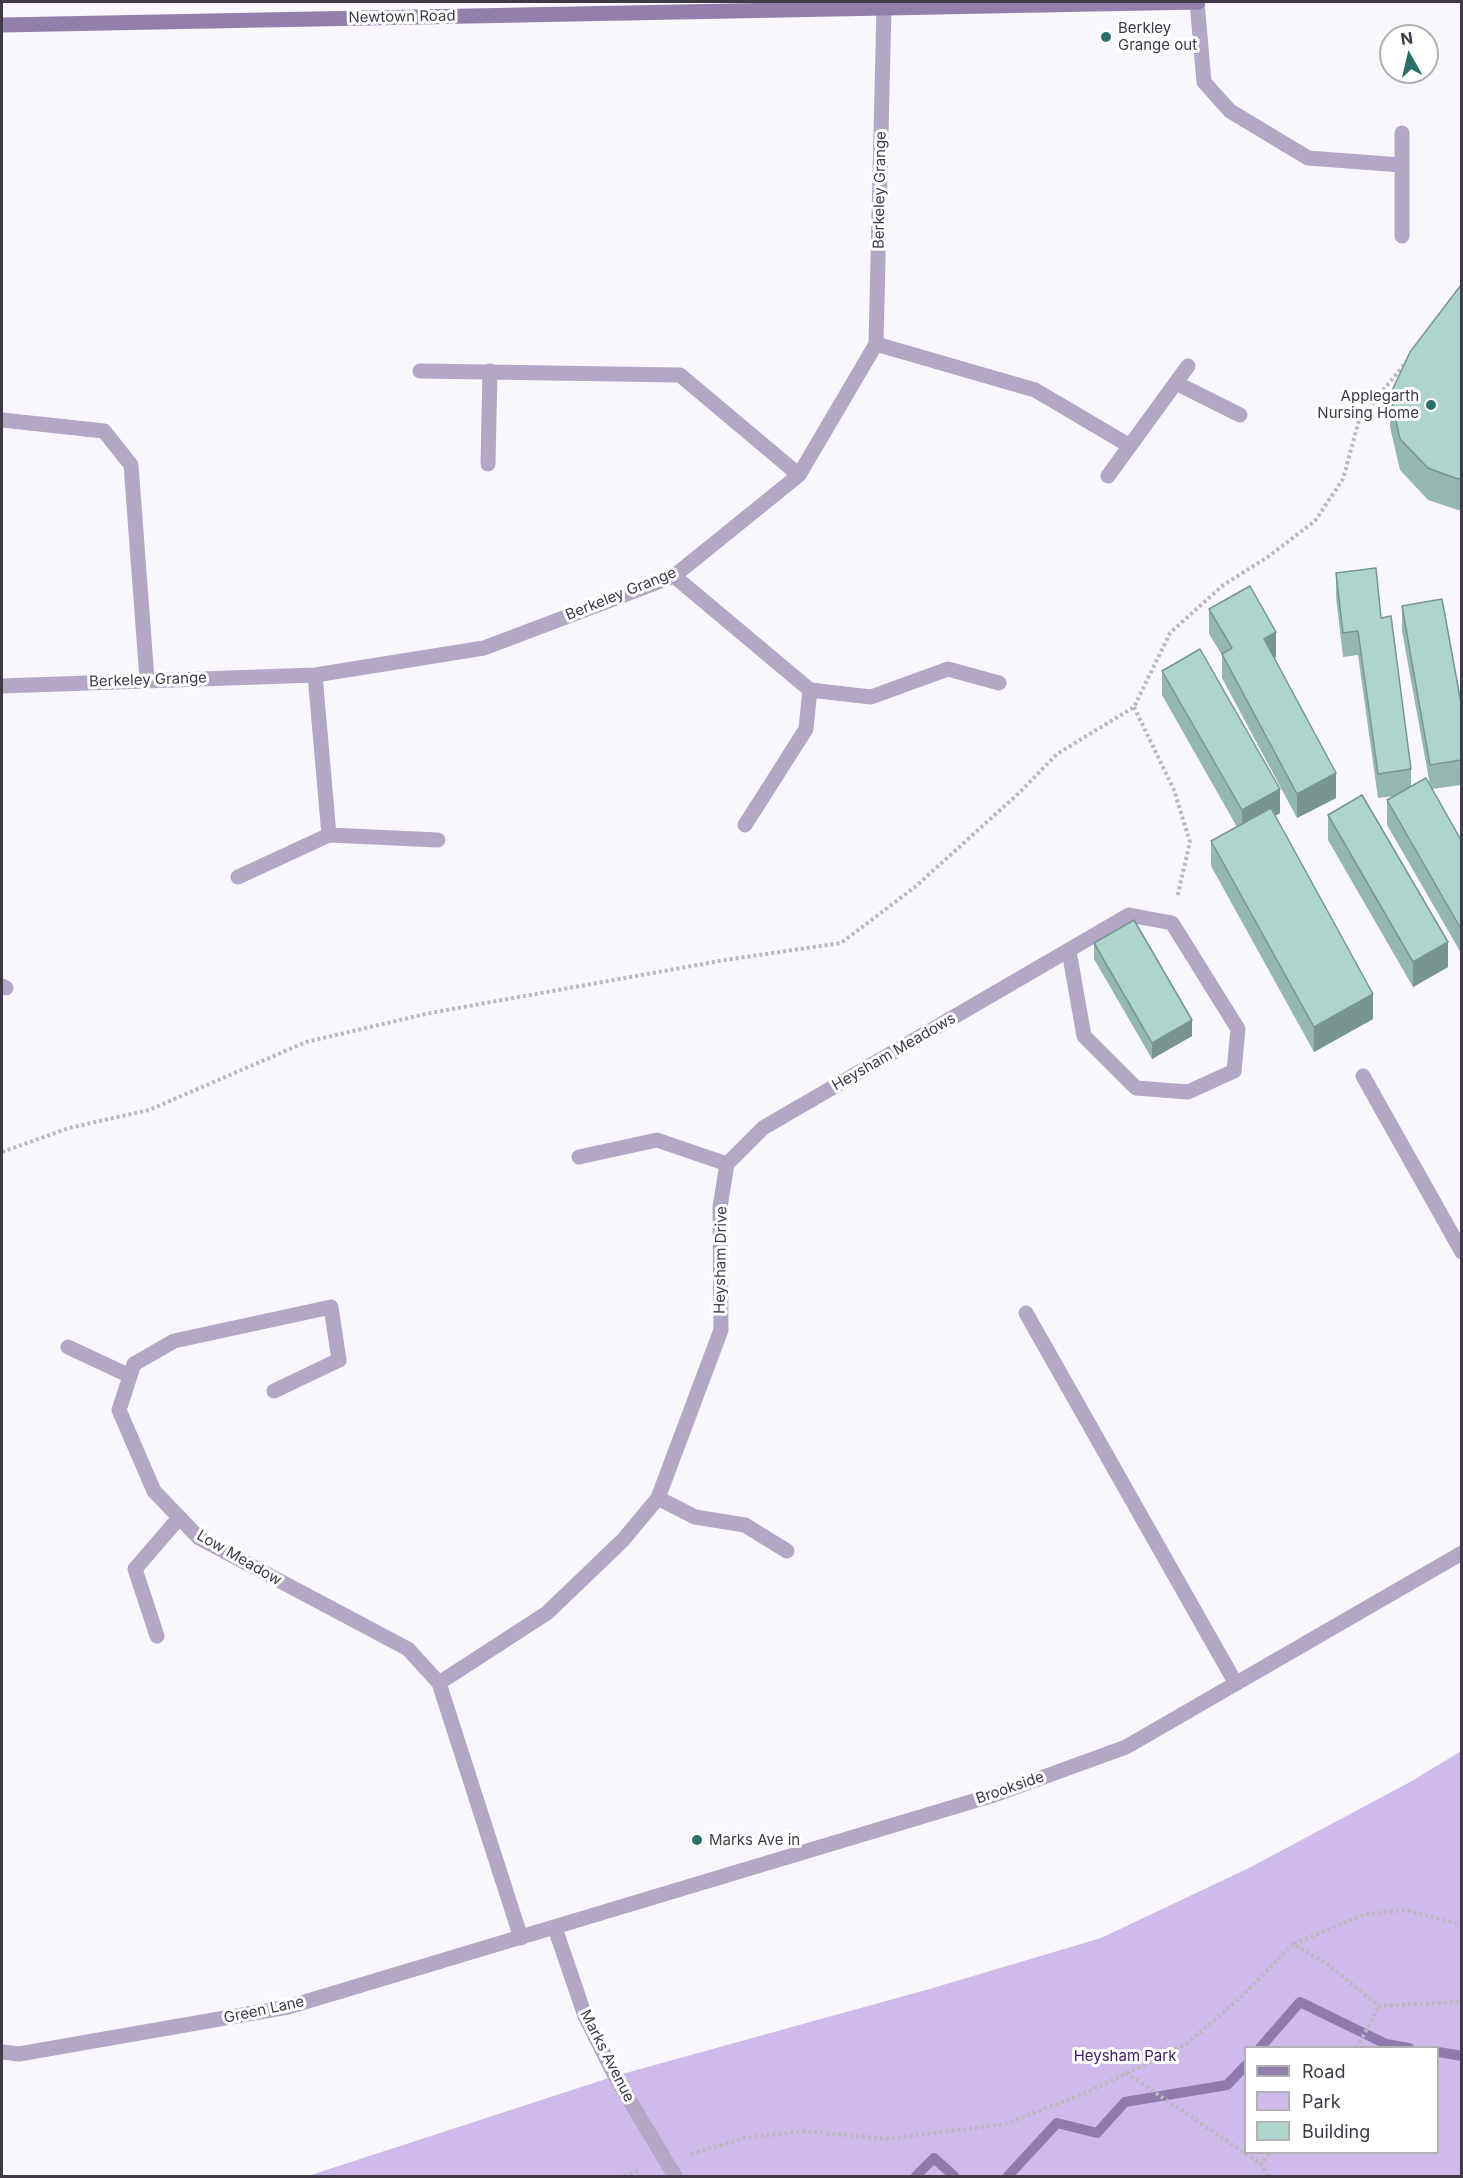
<!DOCTYPE html>
<style>
body{margin:0}
#map{position:relative;width:1463px;height:2178px;overflow:hidden;background:#f9f7fd;font-family:Inter,sans-serif}
canvas{display:block}
.frame{position:absolute;inset:0;border:3px solid #3f3a46;pointer-events:none}
.legend{position:absolute;left:1244px;top:2046px;width:195px;height:108px;box-sizing:border-box;background:#fff;border:2px solid #b2b0b5;margin:0;padding:8px 10px;list-style:none;font-size:18px;color:#3f3a46}
.legend li{display:flex;align-items:center;gap:12px;height:30px}
.legend b{width:30px;border:2px solid #b2b0b5}
.north{position:absolute;left:1379px;top:24px;width:60px;height:60px;box-sizing:border-box;background:#fff;border:2px solid #b2b0b5;border-radius:50%;rotate:352deg;font-size:16px;font-weight:700;line-height:24px;text-align:center;color:#3f3a46}
.north::after{content:'';display:block;margin:auto;width:21px;height:27px;background:#297168;clip-path:polygon(50% 0,100% 100%,50% 72%,0 100%)}
</style>
<div id="map">
<canvas width="1463" height="2178"></canvas>
<div class="frame"></div>
<ul class="legend">
<li><b style="height:8px;background:#927fab"></b>Road</li>
<li><b style="height:16px;background:#cfbaeb"></b>Park</li>
<li><b style="height:16px;background:#add5ce"></b>Building</li>
</ul>
<div class="north">N</div>
</div>
<script>
const c = document.querySelector('canvas').getContext('2d');
c.lineJoin = 'round';
function paint(path, color) { c.fillStyle = color; c.fill(path, 'evenodd'); }
const toPath = rows => new Path2D(rows.map(r => 'M' + r).join(''));
function stroke(path, color, width, dash) { c.strokeStyle = color; c.lineWidth = width; c.lineCap = dash ? 'butt' : 'round'; c.setLineDash(dash || []); c.stroke(path); }
function label(font, color, halo, rows, align = 'center') {
  c.font = font + ' Inter,sans-serif'; c.lineWidth = 6; c.setLineDash([]); c.textBaseline = 'middle'; c.strokeStyle = halo; c.fillStyle = color; for (const [text, x, y, turn = 0] of rows) {
    c.save(); c.translate(x, y); c.rotate((+turn || 0) * Math.PI / 180); c.textAlign = isNaN(turn) ? turn : align; if (halo) c.strokeText(text, 0, 0); c.fillText(text, 0, 0); c.restore();
  }
}
paint(toPath([
 [1461,1751,1461,2176,308,2176,615,2076,933,1988,1101,1938,1249,1868,1412,1781],
 [1246,2048,1438,2048,1438,2152,1246,2152]
]), '#cfbaeb');
stroke(toPath([
 [1260,2048,1300,2002,1386,2044,1409,2048],
 [1438,2052,1462,2056],
 [916,2176,934,2158,954,2176],
 [1008,2176,1057,2123,1097,2133,1125,2102,1227,2085,1246,2065]
]), '#9079ac', 10);
stroke(toPath([
 [1134,707,1174,790,1190,842,1177,898],
 [2,1152,69,1128,149,1110,306,1042,430,1013,725,960,841,943,915,887,1019,793,1057,754,1134,707,1170,633,1222,586,1269,556,1315,521,1343,479,1359,420,1407,361],
 [1294,1944,1365,1914,1405,1910,1462,1925],
 [1357,2048,1379,2006],
 [1126,2073,1261,2164],
 [691,2154,745,2138,804,2131,887,2139,1005,2124,1088,2092,1186,2044,1240,1998,1293,1944,1327,1964,1379,2006,1462,2002],
 [624,2176,641,2170],
 [1268,2176,1261,2164,1271,2152],
 [1461,2176,1462,2176]
]), '#bbb8c0', 4, [3, 3]);
stroke(toPath([
 [579,1157,657,1140,727,1164],
 [658,1498,695,1517,745,1525,787,1551]
]), '#b3a7c5', 15);
stroke(toPath([
 [1197,2,1204,82,1230,111,1308,158,1401,165],
 [1402,236,1402,133],
 [876,344,1035,390,1130,446],
 [420,371,680,375,799,475],
 [1176,383,1240,415],
 [2,420,104,431,131,465,147,679],
 [488,464,490,371],
 [1108,476,1188,366],
 [674,576,810,690,871,697,948,669,999,683],
 [315,675,329,835],
 [2,686,315,675,484,648,674,576,799,475,876,344,884,7],
 [745,825,806,729,810,690],
 [238,877,329,835,438,840],
 [2,986,6,988],
 [1363,1076,1462,1252],
 [1026,1313,1235,1682],
 [68,1347,130,1376],
 [274,1391,339,1360,331,1307,174,1341,134,1364,119,1410,154,1491,199,1538,408,1649,439,1683,521,1938],
 [157,1636,135,1569,179,1518],
 [439,1683,547,1613,623,1540,658,1498,721,1330,720,1207,727,1164,763,1128,1129,915,1172,923,1238,1029,1234,1071,1188,1092,1136,1088,1084,1036,1069,951],
 [555,1928,585,2016,615,2076,675,2176],
 [2,2052,19,2054,288,2007,997,1794,1126,1747,1462,1553]
]), '#b3a7c5', 15);
stroke(toPath([
 [2,25,1198,2]
]), '#927fab', 15);
paint(toPath([
 [1461,285,1461,510,1458,510,1428,500,1400,470,1390,427,1390,395],
 [1336,573,1381,618,1411,769,1411,786,1430,785,1402,631,1402,606,1461,703,1461,785,1432,789,1461,840,1461,953,1387,825,1387,800,1394,796,1378,798,1358,655,1343,657,1336,597],
 [1209,609,1276,657,1274,658,1336,798,1297,818,1222,678,1222,655,1209,634],
 [1162,671,1280,813,1275,816,1373,1019,1314,1052,1211,866,1211,841,1237,827,1162,695],
 [1328,815,1448,967,1413,987,1328,840],
 [1094,943,1192,1036,1152,1059,1094,959]
]), '#95b7b1');
paint(toPath([
 [1276,632,1276,657,1264,664,1264,639],
 [1336,773,1336,798,1297,818,1297,794],
 [1280,789,1280,813,1242,835,1242,810],
 [1448,942,1448,967,1413,987,1413,962],
 [1373,994,1373,1019,1314,1052,1314,1027],
 [1192,1020,1192,1036,1152,1059,1152,1043]
]), '#799590');
const building = toPath([
 [1461,285,1461,478,1458,479,1428,468,1400,439,1390,395,1410,352,1461,285],
 [1376,568,1381,618,1391,616,1411,769,1378,774,1358,631,1343,633,1336,573,1376,568],
 [1250,586,1276,632,1264,639,1336,773,1297,794,1222,654,1232,648,1209,609,1250,586],
 [1442,599,1461,703,1461,760,1430,765,1402,606,1442,599],
 [1200,649,1280,789,1242,810,1162,671,1200,649],
 [1426,778,1461,840,1461,929,1387,800,1426,778],
 [1362,795,1448,942,1413,962,1328,815,1362,795],
 [1271,808,1373,994,1314,1027,1211,841,1271,808],
 [1134,920,1192,1020,1152,1043,1094,943,1134,920]
]);
paint(building, '#add5ce');
stroke(building, '#799590', 1.5);
for (const [x, y, r, color] of [
 [1106,37,6,"#297168"],
 [1431,405,6,"#297168"],
 [697,1840,6,"#297168"]
]) { const dot = new Path2D(); dot.arc(x, y, r, 0, 2 * Math.PI); c.fillStyle = color; c.fill(dot); stroke(dot, '#fff', 2); }
label('15px', '#3f3a46', '#fff', [
 ["Newtown Road",402,17,-1],
 ["Berkeley Grange",880,190,-89],
 ["Berkeley Grange",621,594,-22],
 ["Berkeley Grange",148,680,-2],
 ["Heysham Meadows",894,1052,-30],
 ["Heysham Drive",721,1260,-89],
 ["Low Meadow",239,1558,30],
 ["Brookside",1010,1788,-19],
 ["Green Lane",264,2010,-12],
 ["Marks Avenue",607,2056,63]
]);
label('15px', '#3f3a46', '#fff', [
 ["Berkley",1118,28],
 ["Grange out",1118,45],
 ["Applegarth",1419,396,"right"],
 ["Nursing Home",1419,413,"right"],
 ["Marks Ave in",709,1840]
], 'left');
label('15px', '#421867', '#fff', [
 ["Heysham Park",1125,2056]
]);
</script>
